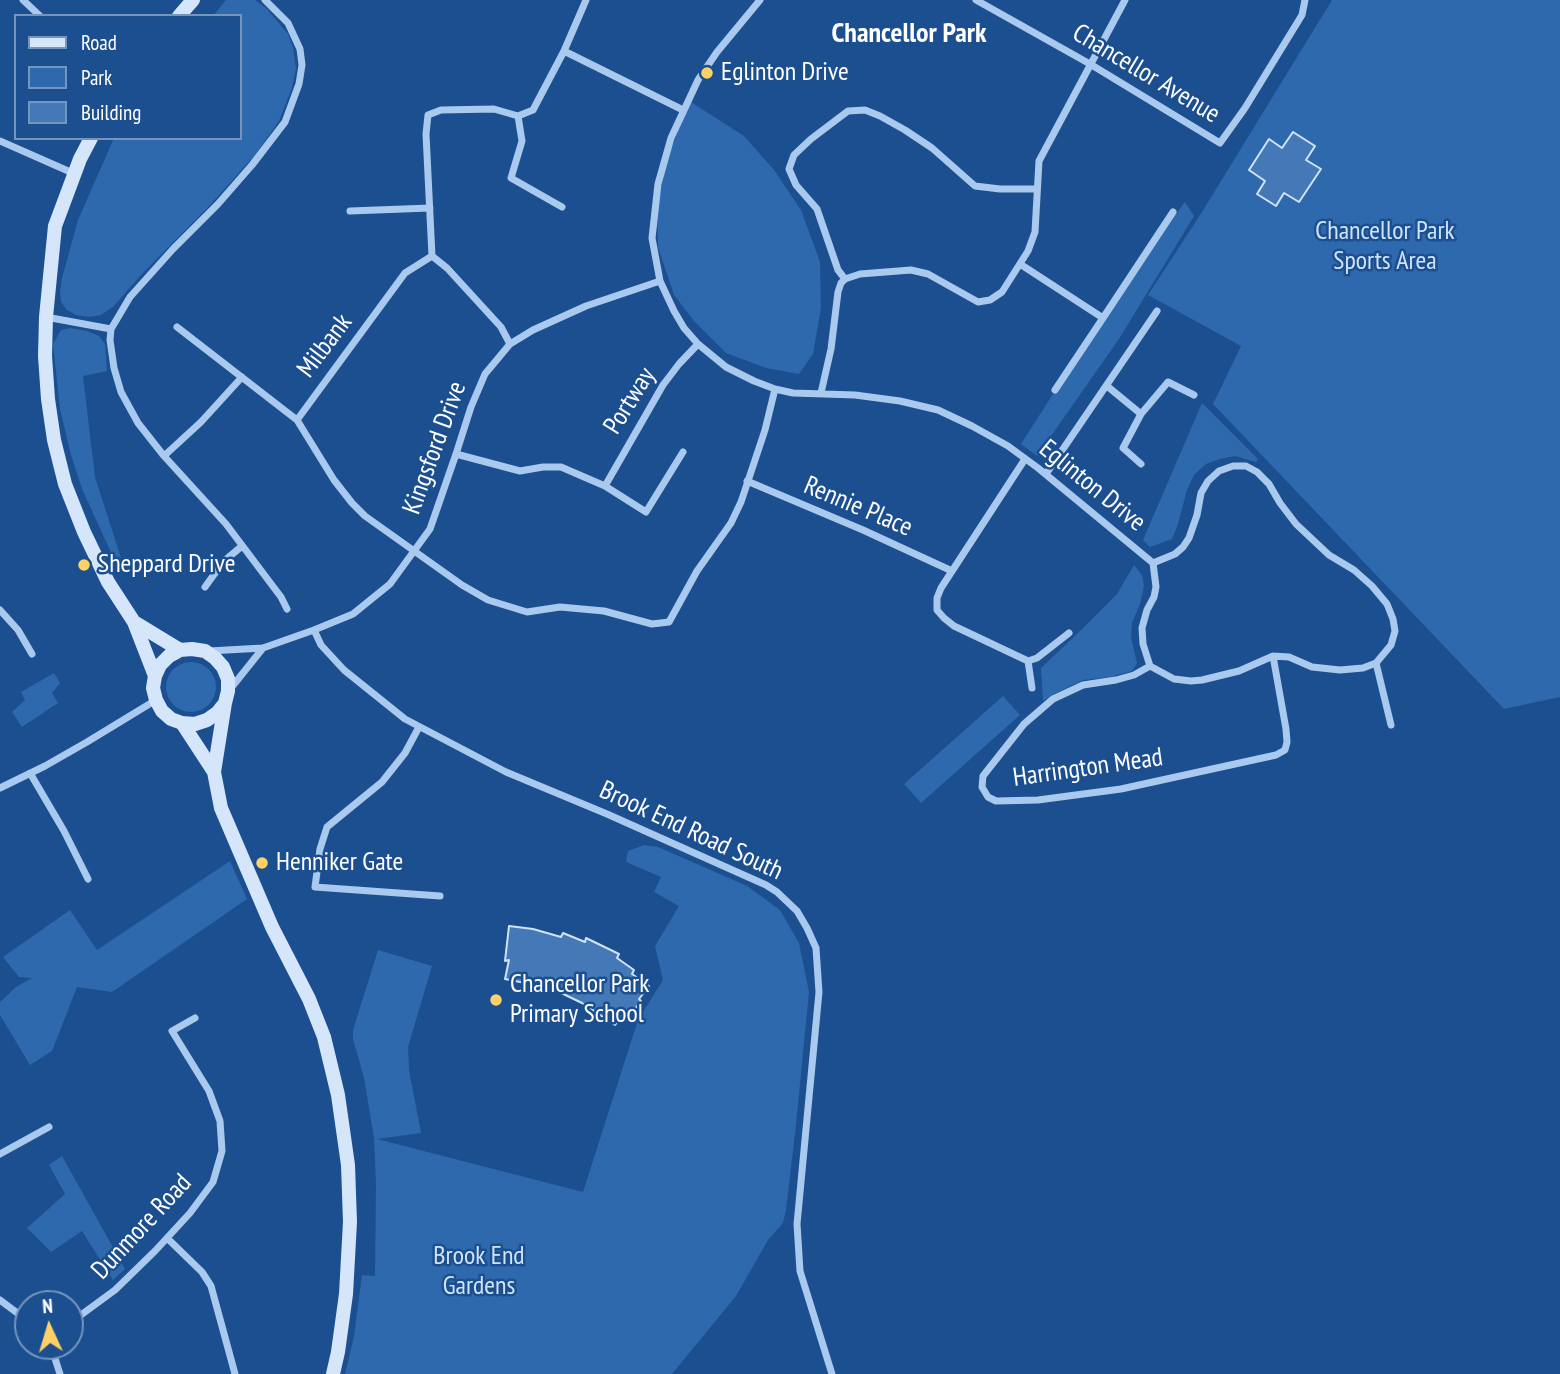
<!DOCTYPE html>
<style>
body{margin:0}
#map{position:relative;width:1560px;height:1374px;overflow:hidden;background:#1b4f8f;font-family:"PT Sans Narrow",sans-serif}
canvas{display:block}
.legend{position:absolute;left:14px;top:14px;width:228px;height:126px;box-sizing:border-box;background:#1b4f8f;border:2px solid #7695bc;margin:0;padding:9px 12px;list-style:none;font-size:21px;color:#fff}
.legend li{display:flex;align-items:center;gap:14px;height:35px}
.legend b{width:35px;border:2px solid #7695bc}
.north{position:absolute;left:14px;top:1290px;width:70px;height:70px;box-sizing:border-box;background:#1b4f8f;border:2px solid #7695bc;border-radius:50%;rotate:356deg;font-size:19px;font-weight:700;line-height:28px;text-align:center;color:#fff}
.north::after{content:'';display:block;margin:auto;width:24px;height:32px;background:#ffd166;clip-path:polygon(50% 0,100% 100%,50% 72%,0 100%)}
</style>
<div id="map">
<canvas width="1560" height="1374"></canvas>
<ul class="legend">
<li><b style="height:9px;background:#d6e6fa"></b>Road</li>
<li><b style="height:19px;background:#2e69ad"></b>Park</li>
<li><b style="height:19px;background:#4478b7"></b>Building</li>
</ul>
<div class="north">N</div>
</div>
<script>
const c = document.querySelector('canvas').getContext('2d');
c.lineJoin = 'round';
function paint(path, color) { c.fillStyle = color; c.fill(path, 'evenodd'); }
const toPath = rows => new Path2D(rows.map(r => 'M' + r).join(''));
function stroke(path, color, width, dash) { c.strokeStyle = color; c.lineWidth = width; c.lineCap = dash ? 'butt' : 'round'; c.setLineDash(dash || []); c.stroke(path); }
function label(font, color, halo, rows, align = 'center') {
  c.font = font + ' "PT Sans Narrow",sans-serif'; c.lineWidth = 5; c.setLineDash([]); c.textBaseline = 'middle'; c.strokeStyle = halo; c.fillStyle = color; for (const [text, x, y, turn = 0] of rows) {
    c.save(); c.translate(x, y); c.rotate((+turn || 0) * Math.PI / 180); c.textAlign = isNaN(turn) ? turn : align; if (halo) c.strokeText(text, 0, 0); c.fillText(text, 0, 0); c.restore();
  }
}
paint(toPath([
 [226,0,255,0,267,9,288,34,293,48,296,68,292,88,279,121,255,155,212,203,140,276,113,307,101,315,89,317,76,315,67,310,61,302,60,292,62,278,78,220,114,138,240,138,240,16,213,16],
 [1332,0,1560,0,1560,697,1504,709,1213,404,1241,346,1148,295,1202,212],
 [691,102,744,136,774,170,801,210,820,262,821,308,813,354,799,374,766,368,726,353,695,322,674,295,658,247,657,211,665,168,679,128],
 [1185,202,1194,216,1119,339,1037,456,1021,444,1126,280],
 [70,328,87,331,99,336,105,344,107,371,83,376,95,477,121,558,115,561,82,489,71,455,60,409,53,344,61,330],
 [1202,403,1258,459,1256,462,1235,456,1220,459,1206,464,1194,475,1187,490,1178,524,1172,539,1150,547,1143,540],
 [1134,565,1142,575,1144,586,1140,604,1132,623,1131,637,1137,663,1132,671,1110,677,1083,680,1056,693,1043,701,1041,668,1077,634,1117,594],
 '166 687a25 25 0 1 1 50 0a25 25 0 1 1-50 0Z',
 [54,673,60,683,52,693,58,703,22,727,12,712,25,700,21,692],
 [1003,696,1020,715,921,803,904,784],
 [644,845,658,847,747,886,780,910,799,943,809,992,796,1125,786,1210,783,1223,768,1240,736,1296,672,1374,345,1374,354,1336,362,1275,375,1276,376,1184,374,1138,364,1078,353,1039,353,1030,378,950,432,966,408,1047,409,1070,421,1133,377,1139,583,1192,638,1020,663,980,655,946,679,906,654,892,661,877,626,862,628,851],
 [230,861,247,899,112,992,77,987,52,1051,30,1065,0,1015,0,1002,16,987,32,978,19,977,3,957,70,910,97,950],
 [62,1156,125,1269,113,1280,82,1231,51,1252,27,1228,65,1194,49,1165]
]), '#2e69ad');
const building = toPath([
 [1293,132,1315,146,1306,160,1321,169,1299,202,1284,193,1276,206,1257,194,1265,181,1249,170,1269,139,1282,148,1293,132],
 [509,926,533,929,561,937,563,933,585,942,586,938,619,954,617,958,634,970,632,974,649,986,639,999,641,1001,631,1014,627,1010,615,1025,582,1003,555,990,536,983,535,985,505,979,509,960,505,961,509,926]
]);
paint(building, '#4478b7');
stroke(building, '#cfe3fa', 2);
stroke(toPath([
 [23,0,40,16],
 [265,0,288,23,300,49,302,65,299,84,285,122,252,165,218,204,173,249,130,297,111,329,110,340,114,368,121,392,138,423,164,456,226,524,281,597,287,609],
 [760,0,717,52,698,80,671,138,658,184,652,238,660,281,674,311,684,328,698,344,726,367,754,381,775,389,793,393,855,395,900,401,938,410,972,426,1008,446,1038,468,1153,563,1175,554,1183,547,1189,538,1197,515,1201,493,1208,481,1219,471,1233,466,1246,466,1257,472,1269,484,1280,503,1296,524,1329,555,1354,570,1372,586,1387,604,1393,619,1395,631,1391,645,1376,663,1363,668,1340,670,1312,667,1289,657,1273,656,1239,671,1202,680,1191,681,1174,679,1150,666,1143,644,1142,628,1147,610,1154,597,1156,587,1153,563],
 [976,0,1090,64,1220,143,1245,108,1302,15,1305,0],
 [564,51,683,110],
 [518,116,522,141,511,178,562,207],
 [0,141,75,174],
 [350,211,430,208],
 [432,256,426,134,428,115,441,110,494,109,518,116,533,110,564,51,586,0],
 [1020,264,1103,318,1173,212],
 [845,279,838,270,817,209,796,185,789,169,794,155,811,139,848,111,865,110,880,116,905,130,932,148,975,186,1000,189,1037,189],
 [46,317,111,329],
 [177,327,297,420],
 [510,344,501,327,447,268,432,256,405,273,297,420,334,480,352,503,365,516,462,585,488,600,527,612,560,607,604,611,652,624,669,622,697,571,731,523,741,502,765,430,775,389],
 [1107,386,1141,414,1168,382,1194,395],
 [1055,390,1103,318],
 [821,393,831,349,838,292,841,283,845,279,860,274,911,270,928,274,978,302,990,300,1002,292,1028,251,1035,232,1039,161,1125,0],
 [1141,414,1123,448,1141,464],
 [683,452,646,512,605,486,663,385,679,364,698,344],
 [456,454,520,471,543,467,561,467,605,486],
 [164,456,201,422,242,377],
 [1025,459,941,588,937,598,937,610,944,618,954,626,1028,661,1037,658,1069,633],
 [1046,474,1157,311],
 [747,481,863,530,952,571],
 [205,587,223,562,242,546],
 [0,610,18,630,32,654],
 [314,630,321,645,344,670,405,719,506,772,607,814,766,885,777,892,797,911,807,928,816,948,819,992,797,1224,800,1271,832,1374],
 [209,651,263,648,314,630,353,614,390,584,430,529,456,454,471,407,485,374,510,344,533,330,586,306,660,281],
 [1028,661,1032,688],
 [1376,663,1391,725],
 [1150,666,1134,675,1116,680,1083,685,1053,699,1024,724,983,776,982,787,988,797,996,801,1038,800,1121,789,1276,755,1285,750,1287,742,1286,729,1273,656],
 [231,688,263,648],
 [419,727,405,753,382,782,327,827,320,849,315,887,440,896],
 [30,773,64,831,88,879],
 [0,788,45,766,87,742,156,700],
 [0,1154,49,1127],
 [167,1238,202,1272,211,1286,235,1374],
 [0,1300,28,1321],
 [70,1323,115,1290,155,1251,190,1213,213,1182,222,1151,220,1121,209,1091,172,1031,195,1018],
 [49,1346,52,1349,60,1374]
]), '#a9c9ee', 7);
stroke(toPath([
 [179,16,193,0],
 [91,138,80,159,55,226,46,317,45,356,48,399,54,440,65,484,84,532,108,582,134,622,155,676],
 [134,622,180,650],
 [225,703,217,713,207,720,195,724,182,723,171,719,162,711,156,700,153,688,155,676,160,665,169,656,180,650,192,649,205,651,215,658,223,667,228,679,228,691,225,703,214,772,221,808,272,927,309,999,324,1037,338,1095,348,1165,350,1222,346,1294,338,1352,333,1374],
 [182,723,214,772]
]), '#d6e6fa', 14);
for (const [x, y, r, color] of [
 [707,73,7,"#ffd166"],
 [84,565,7,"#ffd166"],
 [262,863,7,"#ffd166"],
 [496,1000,7,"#ffd166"]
]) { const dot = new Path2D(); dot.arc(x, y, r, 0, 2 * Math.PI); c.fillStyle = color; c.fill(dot); stroke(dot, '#1b4f8f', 2.5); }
label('26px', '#fff', '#1b4f8f', [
 ["Eglinton Drive",721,73],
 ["Sheppard Drive",98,565],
 ["Henniker Gate",276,863],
 ["Chancellor Park",510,985],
 ["Primary School",510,1015]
], 'left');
label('26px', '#fff', '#1b4f8f', [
 ["Chancellor Avenue",1146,74,31],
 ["Milbank",325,346,-53],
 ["Portway",630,401,-58],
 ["Kingsford Drive",435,448,-70],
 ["Eglinton Drive",1092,486,39],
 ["Rennie Place",858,507,23],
 ["Harrington Mead",1088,768,-8],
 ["Brook End Road South",691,831,25],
 ["Dunmore Road",142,1227,-47]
]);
label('26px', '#cfe3fa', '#1b4f8f', [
 ["Chancellor Park",1385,232],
 ["Sports Area",1385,262],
 ["Brook End",479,1257],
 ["Gardens",479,1287]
]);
label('bold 28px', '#fff', '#1b4f8f', [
 ["Chancellor Park",909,34]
]);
</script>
